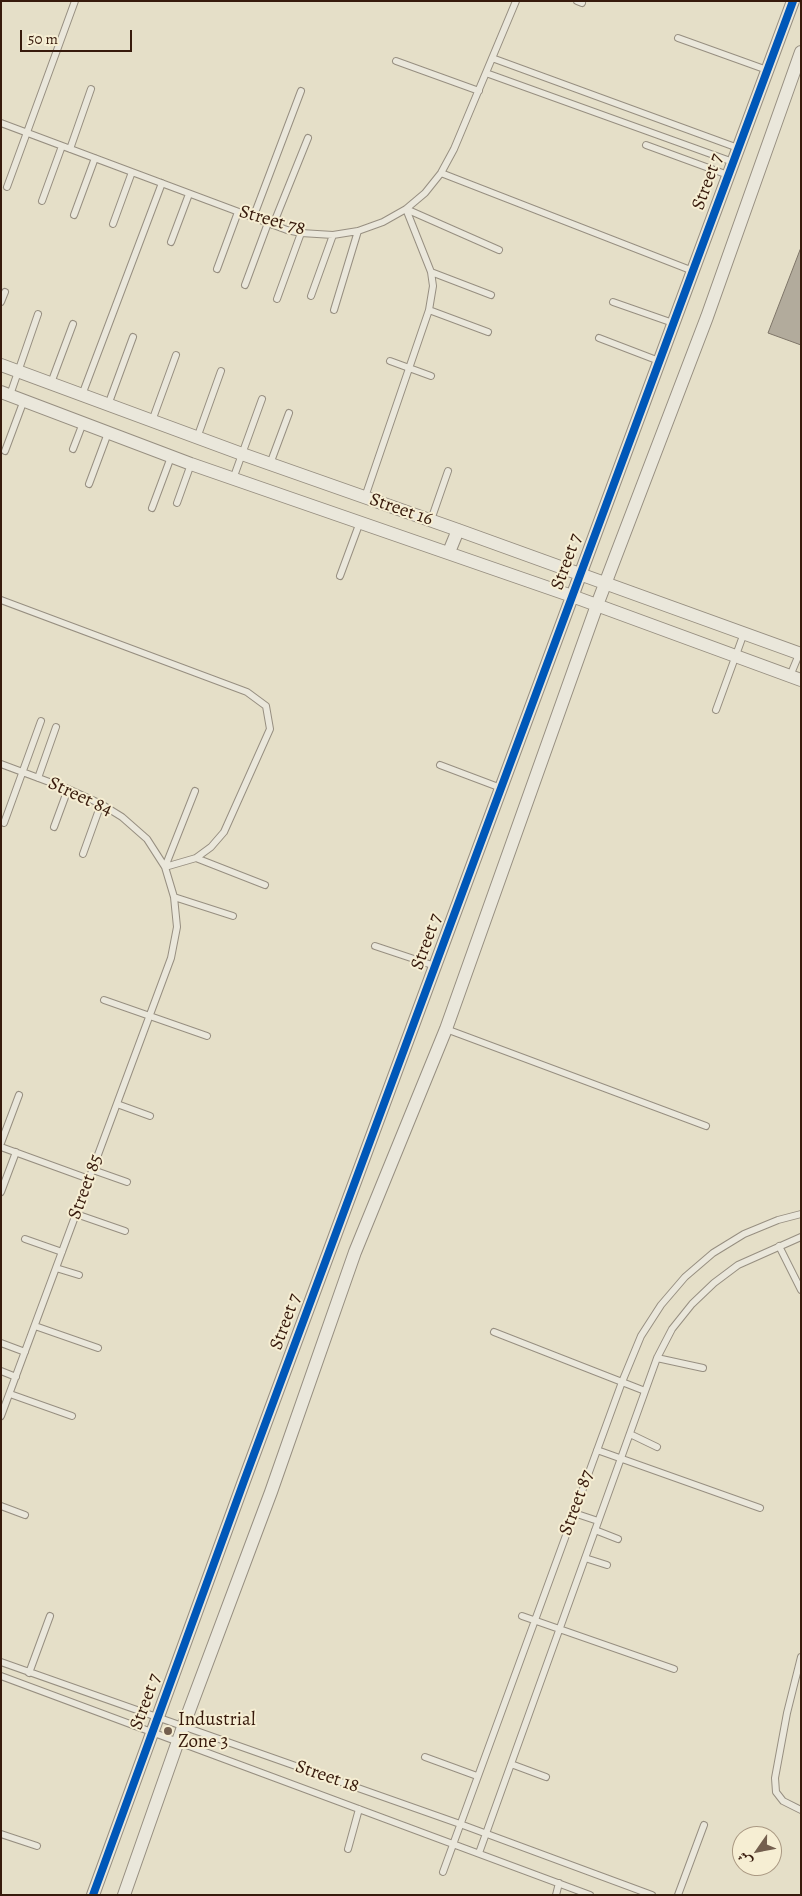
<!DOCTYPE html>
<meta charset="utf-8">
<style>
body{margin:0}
#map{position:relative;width:802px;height:1896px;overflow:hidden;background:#e5dfc8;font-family:Alegreya,Amiri,serif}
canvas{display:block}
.frame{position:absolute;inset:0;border:2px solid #371a0c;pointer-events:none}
.north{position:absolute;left:732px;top:1826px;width:50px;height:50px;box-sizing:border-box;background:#f6eed3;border:1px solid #aa9983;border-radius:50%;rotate:237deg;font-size:14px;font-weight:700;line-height:20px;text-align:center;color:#371a0c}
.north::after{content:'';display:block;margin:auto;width:18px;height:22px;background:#745f4e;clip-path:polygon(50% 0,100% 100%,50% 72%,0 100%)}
.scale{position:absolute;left:20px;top:30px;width:112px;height:22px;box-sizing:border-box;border:2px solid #371a0c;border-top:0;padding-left:6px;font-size:15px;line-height:18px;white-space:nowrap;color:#371a0c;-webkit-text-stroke:4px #f6eed3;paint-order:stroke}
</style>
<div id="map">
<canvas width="802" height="1896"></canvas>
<div class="frame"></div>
<div class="north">ش</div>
<div class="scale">50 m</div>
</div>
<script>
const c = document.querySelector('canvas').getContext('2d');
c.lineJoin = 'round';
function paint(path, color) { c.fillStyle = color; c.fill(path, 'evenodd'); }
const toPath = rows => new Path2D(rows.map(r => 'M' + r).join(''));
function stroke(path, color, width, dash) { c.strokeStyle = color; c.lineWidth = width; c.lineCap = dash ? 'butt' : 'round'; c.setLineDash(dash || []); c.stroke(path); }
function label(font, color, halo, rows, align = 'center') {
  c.font = font + ' Alegreya,serif'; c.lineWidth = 4; c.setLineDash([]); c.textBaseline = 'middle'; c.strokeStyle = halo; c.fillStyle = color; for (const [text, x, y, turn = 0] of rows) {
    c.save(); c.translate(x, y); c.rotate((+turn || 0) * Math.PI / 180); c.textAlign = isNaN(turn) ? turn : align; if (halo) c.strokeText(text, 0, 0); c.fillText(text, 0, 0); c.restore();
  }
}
const building = toPath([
 [800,250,801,250,801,345,768,333,800,250]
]);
paint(building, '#b2ab9c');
stroke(building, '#7e7568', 1);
const lane = toPath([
 [577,1,582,3],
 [678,38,767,70],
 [492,58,738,148],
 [396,61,479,91],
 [486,73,733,162],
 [1,123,287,230,301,233,333,235,358,231,383,222,406,209,425,193,441,173,454,149,516,1],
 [646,145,728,175],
 [70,149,91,89],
 [441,173,693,271],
 [7,187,75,1],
 [42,201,62,146],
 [406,209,499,250],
 [74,215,95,158],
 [253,218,301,91],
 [113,224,132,172],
 [273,225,308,138],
 [171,242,189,194],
 [217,269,238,212],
 [431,272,491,295],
 [245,285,268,223],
 [311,296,333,235],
 [277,299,301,233],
 [1,302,5,292],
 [613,302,673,323],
 [334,310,358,231],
 [429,310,488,332],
 [599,338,659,361],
 [390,361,431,376],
 [51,383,73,324],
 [10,395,38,314],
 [82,395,162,183],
 [108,405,133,337],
 [152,421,176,355],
 [197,438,221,371],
 [73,449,83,423],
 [5,451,24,400],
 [270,464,289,413],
 [233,479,262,399],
 [89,484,108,433],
 [365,497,429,310,433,286,431,272,406,209],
 [177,503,191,464],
 [152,508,171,457],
 [431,520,448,471],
 [340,576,360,522],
 [1,600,247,692,266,706,270,729,224,832,211,847,196,858,165,867],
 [790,676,800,652],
 [716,710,744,633],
 [1,764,68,789,101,804,122,817,147,839,165,867,174,897,177,927,171,958,1,1416],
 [440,765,501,788],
 [38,778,56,727],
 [4,823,41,721],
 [54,827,68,789],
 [83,854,101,804],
 [196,858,265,885],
 [165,867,195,791],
 [174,897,233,916],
 [375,946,435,966],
 [104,1000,207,1036],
 [446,1029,706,1126],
 [117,1104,150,1116],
 [1,1143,19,1095],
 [1,1147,89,1179],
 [93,1170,127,1182],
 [1,1192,16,1152],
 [76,1214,125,1231],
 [25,1239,62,1252],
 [779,1246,801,1290],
 [56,1268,79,1275],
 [35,1326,98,1348],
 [494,1332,645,1391],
 [1,1343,25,1352],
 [657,1358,703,1368],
 [1,1371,16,1377],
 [10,1394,72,1416],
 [630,1434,657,1447],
 [597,1450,760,1508],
 [1,1506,25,1515],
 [574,1513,598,1521],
 [595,1530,618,1539],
 [585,1558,607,1565],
 [522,1616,674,1669],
 [801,1657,787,1713,775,1778,776,1792,783,1801,801,1810],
 [1,1662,460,1824,652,1895],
 [29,1673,50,1616],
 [1,1676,590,1895],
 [425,1757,477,1776],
 [511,1764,546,1777],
 [1,1834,37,1846],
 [348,1849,359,1809],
 [479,1853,657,1358,672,1329,692,1304,714,1283,738,1265,801,1237],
 [443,1872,622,1382,641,1336,661,1305,685,1277,713,1253,744,1234,778,1220,801,1214],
 [556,1895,559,1883],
 [678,1895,704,1825]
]);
const street = toPath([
 [1,365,242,454,458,530,801,654],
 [1,392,191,464,572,596,801,680],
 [449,552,458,530],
 [93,1895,244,1481,793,1],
 [124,1895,183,1727,271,1492,355,1252,446,1029,597,605,707,317,801,52]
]);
stroke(lane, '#978f81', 8);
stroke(street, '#978f81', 14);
stroke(lane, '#eae7db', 6);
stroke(street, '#eae7db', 12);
stroke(toPath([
 [93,1895,244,1481,793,1]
]), '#0057b8', 8);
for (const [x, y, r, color] of [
 [168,1731,5,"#745f4e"]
]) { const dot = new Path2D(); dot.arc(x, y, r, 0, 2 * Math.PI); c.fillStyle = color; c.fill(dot); stroke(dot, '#f6eed3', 2); }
label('19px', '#371a0c', '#f6eed3', [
 ["Street 7",708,182,-70],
 ["Street 78",272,221,16],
 ["Street 16",401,510,19],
 ["Street 7",567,562,-70],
 ["Street 84",80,797,25],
 ["Street 7",427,942,-70],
 ["Street 85",86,1187,-70],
 ["Street 7",286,1322,-70],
 ["Street 87",577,1503,-70],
 ["Street 7",146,1702,-70],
 ["Street 18",327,1777,19]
]);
label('19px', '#371a0c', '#f6eed3', [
 ["Industrial",178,1720],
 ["Zone 3",178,1742]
], 'left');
</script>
